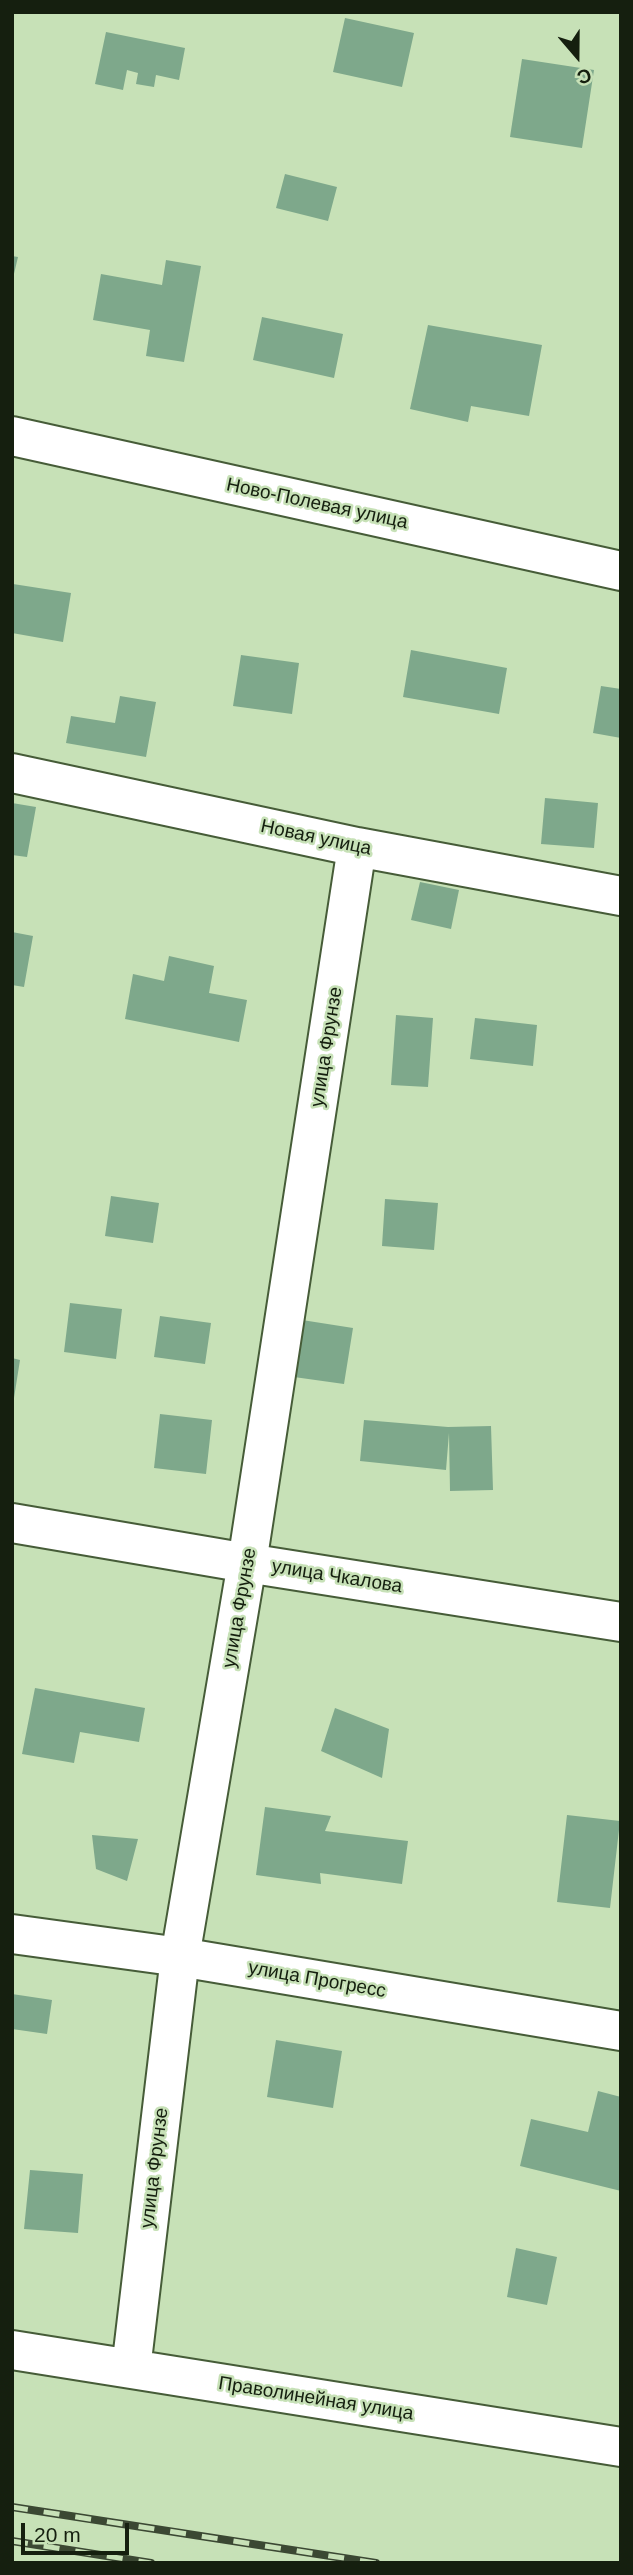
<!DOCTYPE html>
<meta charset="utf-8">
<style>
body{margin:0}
#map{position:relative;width:633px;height:2575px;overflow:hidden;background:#c7e1b7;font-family:Arial,sans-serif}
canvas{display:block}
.frame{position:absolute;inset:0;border:14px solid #151f0f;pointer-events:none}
.north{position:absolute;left:542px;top:21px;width:70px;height:70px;-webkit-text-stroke:5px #c7e1b7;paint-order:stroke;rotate:160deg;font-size:19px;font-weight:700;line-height:28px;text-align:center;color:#151f0f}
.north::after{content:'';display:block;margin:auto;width:24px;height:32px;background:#151f0f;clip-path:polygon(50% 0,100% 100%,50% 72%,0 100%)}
.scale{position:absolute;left:21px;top:2523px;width:108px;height:32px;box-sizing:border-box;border:4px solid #151f0f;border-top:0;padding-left:9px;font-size:21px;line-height:24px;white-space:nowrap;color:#151f0f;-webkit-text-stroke:5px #c7e1b7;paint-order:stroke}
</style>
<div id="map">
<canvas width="633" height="2575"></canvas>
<div class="frame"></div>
<div class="north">С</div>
<div class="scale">20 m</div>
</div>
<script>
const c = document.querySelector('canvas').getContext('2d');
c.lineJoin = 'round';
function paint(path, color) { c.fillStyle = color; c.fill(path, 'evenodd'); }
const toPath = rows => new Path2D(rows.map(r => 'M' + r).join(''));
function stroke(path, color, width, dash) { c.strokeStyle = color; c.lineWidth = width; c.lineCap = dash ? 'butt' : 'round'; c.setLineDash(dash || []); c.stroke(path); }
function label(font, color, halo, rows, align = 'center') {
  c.font = font + ' Arial,sans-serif'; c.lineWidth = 5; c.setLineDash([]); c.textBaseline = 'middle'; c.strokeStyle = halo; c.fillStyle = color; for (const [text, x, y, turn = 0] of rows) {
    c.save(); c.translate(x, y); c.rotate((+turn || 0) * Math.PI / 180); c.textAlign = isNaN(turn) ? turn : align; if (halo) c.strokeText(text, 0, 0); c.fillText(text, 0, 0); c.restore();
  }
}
paint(toPath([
 [345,18,414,33,402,87,333,72],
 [106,32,185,48,179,80,156,75,154,87,136,84,138,73,127,70,123,90,95,84],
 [522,59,594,70,582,148,510,137],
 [285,174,337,187,328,221,276,208],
 [12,256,18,257,13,278,12,278],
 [166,260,201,266,184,362,146,356,150,330,93,320,101,274,162,285],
 [262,317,343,334,334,378,253,360],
 [428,325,542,345,529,416,471,406,468,422,410,409],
 [13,584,71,593,63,642,12,633],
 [411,650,507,668,499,714,403,697],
 [241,655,299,663,292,714,233,706],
 [601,686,621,689,621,738,593,733],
 [120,696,156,702,146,757,66,743,71,716,115,723],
 [545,798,598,803,594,848,541,844],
 [12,803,36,807,27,857,12,855],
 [420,882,459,890,451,929,411,920],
 [12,932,33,936,24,987,12,985],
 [169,956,214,966,209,993,247,1000,239,1042,125,1019,133,974,164,981],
 [396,1015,433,1018,428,1087,391,1085],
 [475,1018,537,1025,533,1066,470,1059],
 [111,1196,159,1203,153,1243,105,1236],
 [385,1199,438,1203,434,1250,382,1246],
 [70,1303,122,1309,116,1359,64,1352],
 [160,1316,211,1323,205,1364,154,1357],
 [302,1320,353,1328,344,1384,294,1377],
 [12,1358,20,1360,14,1398,12,1398],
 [160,1414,212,1420,206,1474,154,1468],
 [364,1420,448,1427,491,1426,493,1490,450,1491,449,1433,446,1470,360,1461],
 [35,1688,145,1708,139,1742,80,1732,74,1763,22,1754],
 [335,1708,389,1729,382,1778,321,1751],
 [265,1807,331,1816,325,1831,408,1841,402,1884,320,1873,321,1884,256,1875],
 [567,1815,620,1821,610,1908,557,1902],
 [92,1835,138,1839,127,1881,96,1869],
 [12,1994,52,2000,47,2034,12,2029],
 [276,2040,342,2051,333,2108,267,2097],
 [598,2091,621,2097,621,2191,520,2166,531,2119,588,2132],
 [30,2170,83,2174,78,2233,24,2229],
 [516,2248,557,2257,547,2305,507,2297]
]), '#7ea88b');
const street = toPath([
 [12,436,621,571],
 [12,773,357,847,621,896],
 [12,1523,247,1563,357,847],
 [12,1934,180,1957,621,2031]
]);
const secondary = toPath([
 [12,2350,621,2447],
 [131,2369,180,1957,247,1563,621,1622]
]);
stroke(street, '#465c38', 42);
stroke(secondary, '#465c38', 42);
stroke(street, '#fff', 38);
stroke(secondary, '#fff', 38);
const rail = toPath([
 [12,2507,376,2563],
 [12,2541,151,2563]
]);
stroke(rail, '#3b4833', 8);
stroke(rail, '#c7e1b7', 5, [16]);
label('19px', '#151f0f', '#c7e1b7', [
 ["Ново-Полевая улица",317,504,12],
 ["Новая улица",316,838,12],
 ["улица Фрунзе",327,1047,-81],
 ["улица Чкалова",337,1577,9],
 ["улица Фрунзе",240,1608,-80],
 ["улица Прогресс",317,1980,10],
 ["улица Фрунзе",155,2168,-83],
 ["Праволинейная улица",316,2399,9]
]);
</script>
